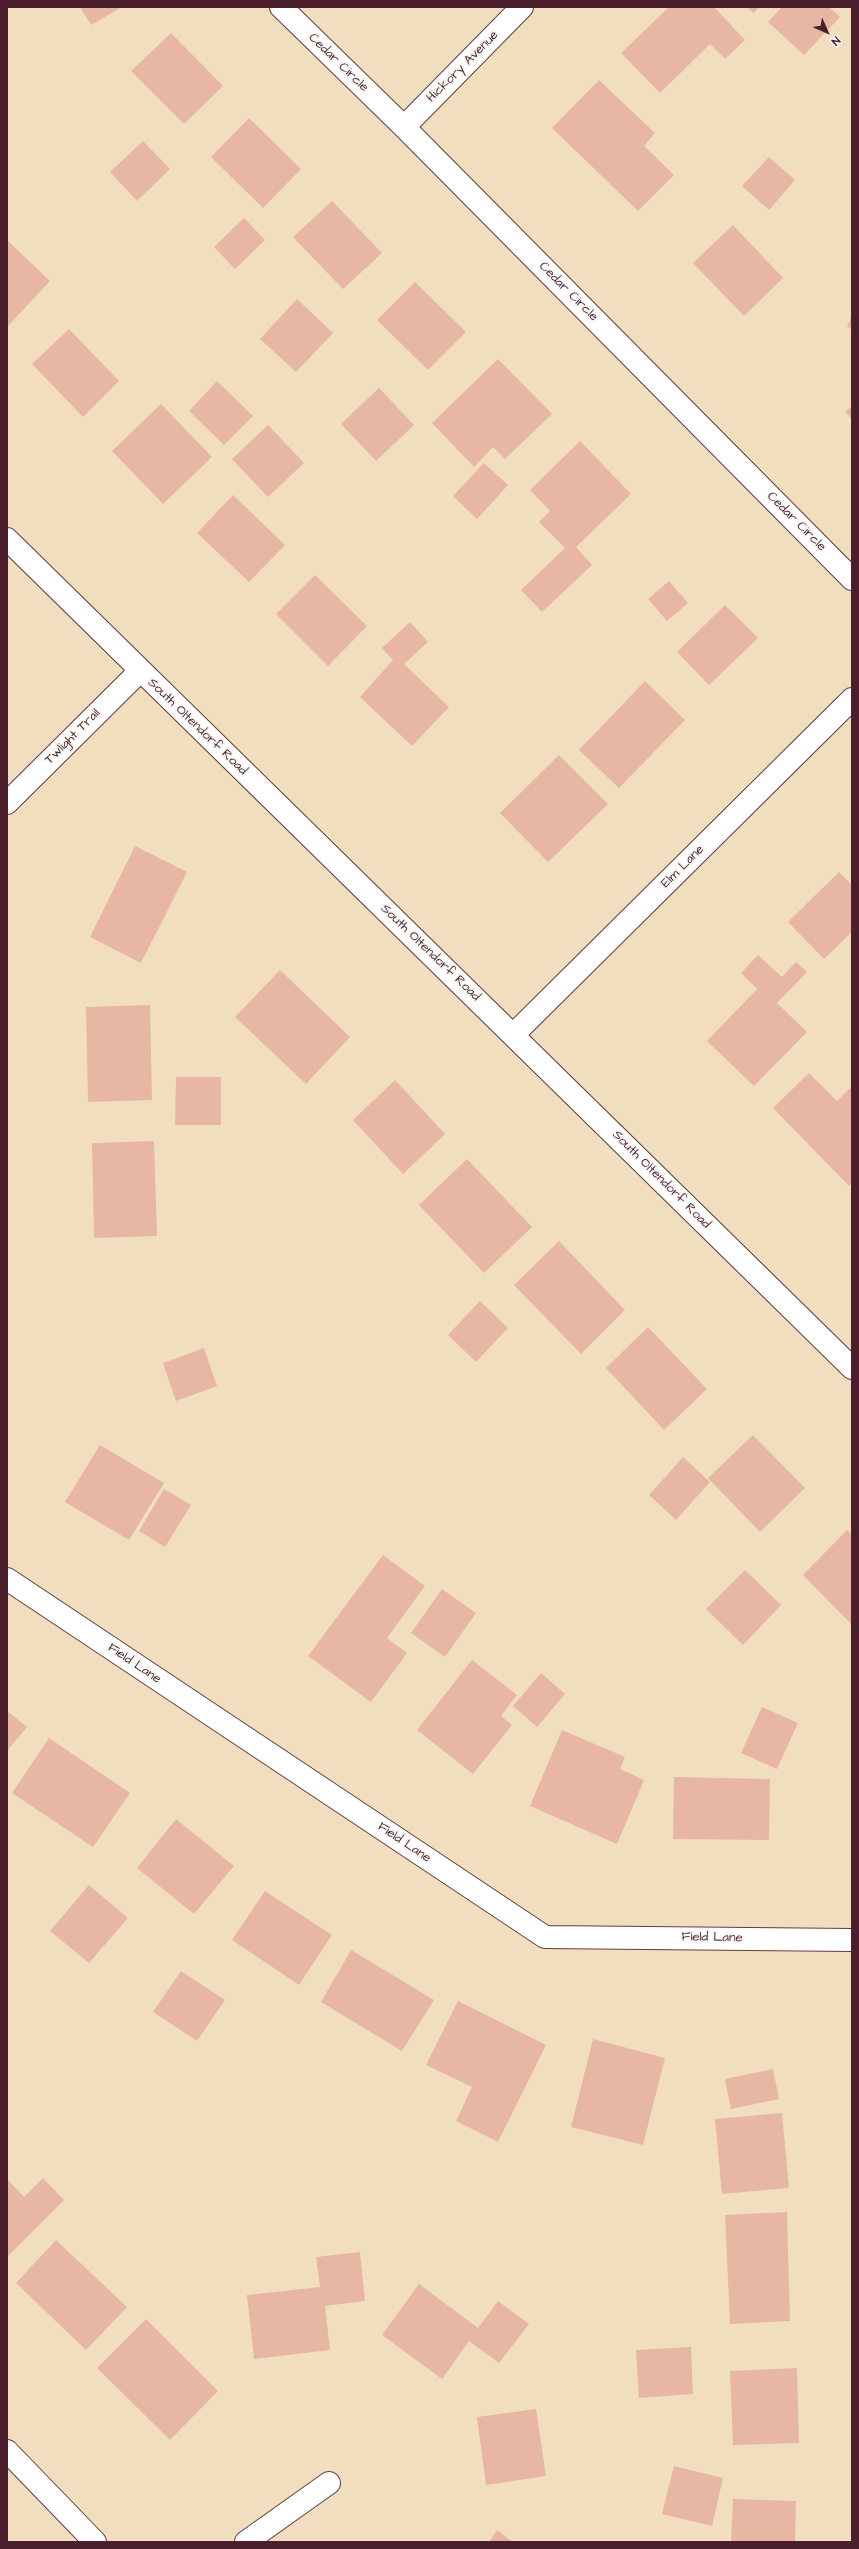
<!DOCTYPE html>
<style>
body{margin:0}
#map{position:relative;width:859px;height:2549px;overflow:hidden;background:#f1debf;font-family:"Architects Daughter",sans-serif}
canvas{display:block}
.frame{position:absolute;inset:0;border:8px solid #4a1f2b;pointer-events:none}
.north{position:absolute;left:807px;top:12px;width:40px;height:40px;-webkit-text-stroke:3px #f6f6f2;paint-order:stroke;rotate:135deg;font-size:11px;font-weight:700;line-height:16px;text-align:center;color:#4a1f2b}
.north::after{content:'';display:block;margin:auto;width:14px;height:18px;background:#4a1f2b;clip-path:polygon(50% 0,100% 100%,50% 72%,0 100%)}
</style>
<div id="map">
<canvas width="859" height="2549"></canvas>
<div class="frame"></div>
<div class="north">N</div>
</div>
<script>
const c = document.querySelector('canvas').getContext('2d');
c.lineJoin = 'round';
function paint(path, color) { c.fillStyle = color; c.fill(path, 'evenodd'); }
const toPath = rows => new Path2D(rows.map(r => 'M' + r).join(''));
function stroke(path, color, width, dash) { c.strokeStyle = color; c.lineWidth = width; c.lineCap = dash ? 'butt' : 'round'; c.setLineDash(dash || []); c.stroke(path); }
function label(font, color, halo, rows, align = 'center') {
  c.font = font + ' "Architects Daughter",sans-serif'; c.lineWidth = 4; c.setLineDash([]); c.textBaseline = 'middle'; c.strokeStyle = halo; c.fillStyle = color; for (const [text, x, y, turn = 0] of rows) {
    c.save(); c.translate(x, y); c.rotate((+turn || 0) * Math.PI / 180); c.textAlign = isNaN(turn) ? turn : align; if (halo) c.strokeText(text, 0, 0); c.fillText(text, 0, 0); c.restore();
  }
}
paint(toPath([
 [80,7,122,7,91,25],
 [669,7,714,7,745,40,725,59,710,44,660,93,621,53],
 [746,7,759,7,754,13],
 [782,7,829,7,840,17,804,55,768,22],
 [171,33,223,86,184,124,131,71],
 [599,80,655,133,644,146,674,175,638,211,552,128],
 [249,118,301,169,263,208,211,157],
 [143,141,170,169,137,201,110,172],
 [769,157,795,180,769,210,742,186],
 [332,201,382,253,343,289,293,237],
 [244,218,265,240,235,269,214,247],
 [733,225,783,278,744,316,693,263],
 [7,240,50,281,7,327],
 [415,282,466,332,428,370,377,320],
 [297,299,333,333,296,372,260,339],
 [852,315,852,329,847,327],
 [69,329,119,381,83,417,32,364],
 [498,359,552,414,505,459,493,447,474,467,432,423],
 [217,381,253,416,224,445,189,411],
 [379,388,414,425,376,461,341,424],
 [161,404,212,457,163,504,112,451],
 [852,406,852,419,845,412],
 [268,425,304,463,268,497,232,459],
 [580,441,631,494,576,547,592,565,542,612,521,590,565,548,539,522,550,511,530,490],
 [484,463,508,485,477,519,453,496],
 [233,495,285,545,249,582,197,533],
 [315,575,367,626,328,666,276,614],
 [669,581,688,603,667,621,648,599],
 [725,605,758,638,709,685,677,652],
 [410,622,428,642,404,664,449,707,412,746,360,697,393,660,382,648],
 [645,681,685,720,619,788,579,750],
 [559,755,608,804,548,862,500,813],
 [135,846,187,872,141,963,90,937],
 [839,872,852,885,852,932,824,959,788,922],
 [758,955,782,977,796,962,807,972,777,1003,807,1032,754,1086,707,1041,757,989,741,973],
 [280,970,350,1037,306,1084,235,1017],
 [150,1005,152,1100,88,1102,86,1007],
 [809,1073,837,1101,850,1088,852,1090,852,1182,849,1186,773,1108],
 [176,1077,221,1077,221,1125,175,1125],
 [395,1080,445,1134,403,1174,353,1120],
 [154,1141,157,1236,94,1238,92,1143],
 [467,1159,532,1227,484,1273,419,1205],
 [559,1241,625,1310,581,1354,514,1285],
 [480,1301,508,1328,476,1362,448,1335],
 [648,1327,707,1389,664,1430,606,1368],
 [204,1348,217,1386,176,1401,163,1363],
 [753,1435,805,1488,760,1532,708,1478],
 [100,1445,164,1483,129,1540,65,1502],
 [683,1457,710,1482,676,1520,649,1495],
 [164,1489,191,1505,165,1547,139,1531],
 [847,1530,852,1535,852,1625,803,1575],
 [383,1555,425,1586,387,1638,407,1653,371,1702,308,1656],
 [745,1570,781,1605,743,1645,706,1609],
 [442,1589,476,1613,445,1657,411,1633],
 [472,1660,517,1695,501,1716,512,1725,473,1774,417,1730],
 [541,1673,565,1694,537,1727,513,1706],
 [762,1707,798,1723,777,1769,741,1753],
 [7,1711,27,1727,7,1751],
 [562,1730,625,1757,620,1769,644,1780,617,1844,530,1806],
 [49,1738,130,1793,93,1847,12,1793],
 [674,1777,770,1779,769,1840,673,1839],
 [176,1819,234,1866,194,1914,137,1868],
 [89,1885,128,1918,89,1963,50,1931],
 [265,1891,332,1935,299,1985,232,1940],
 [351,1950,434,2000,402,2051,321,2002],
 [181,1971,225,2000,197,2041,153,2012],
 [458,2001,546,2045,498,2142,456,2121,472,2087,426,2065],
 [593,2039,665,2058,643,2145,571,2127],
 [773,2069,779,2099,731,2109,725,2079],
 [782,2113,789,2188,722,2194,715,2119],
 [43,2178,64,2200,7,2257,7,2179,24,2197],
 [787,2212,790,2321,730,2324,725,2215],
 [56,2240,127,2307,86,2350,16,2283],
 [360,2252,365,2301,325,2306,330,2350,254,2359,247,2295,320,2287,316,2257],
 [419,2284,478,2328,498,2301,529,2324,499,2363,469,2341,442,2379,382,2335],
 [146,2319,218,2391,170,2440,97,2368],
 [691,2347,693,2394,639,2398,636,2350],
 [797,2368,799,2443,733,2445,730,2371],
 [536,2409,546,2476,486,2485,477,2417],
 [674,2466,723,2478,712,2526,662,2514],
 [733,2499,796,2501,795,2542,731,2542],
 [497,2530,513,2542,489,2542]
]), '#e7b7a3');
const street = toPath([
 [281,7,404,127,852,579],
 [404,127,522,7],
 [7,539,852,1368],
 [7,803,140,671],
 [513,1035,852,699],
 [7,1579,545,1937,852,1940],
 [7,2451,95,2542],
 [246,2542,329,2483]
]);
stroke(street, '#633c41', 24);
stroke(street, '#fff', 22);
label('13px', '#4a1f2b', '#f6f6f2', [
 ["Cedar Circle",338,63,44],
 ["Hickory Avenue",463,67,-45],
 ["Cedar Circle",568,292,45],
 ["Cedar Circle",796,522,45],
 ["South Oltendorf Road",197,727,44],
 ["Twlight Trail",73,737,-45],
 ["Elm Lane",683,867,-45],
 ["South Oltendorf Road",430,953,44],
 ["South Oltendorf Road",661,1180,45],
 ["Field Lane",134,1664,34],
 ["Field Lane",404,1843,34],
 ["Field Lane",712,1938,1]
]);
</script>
